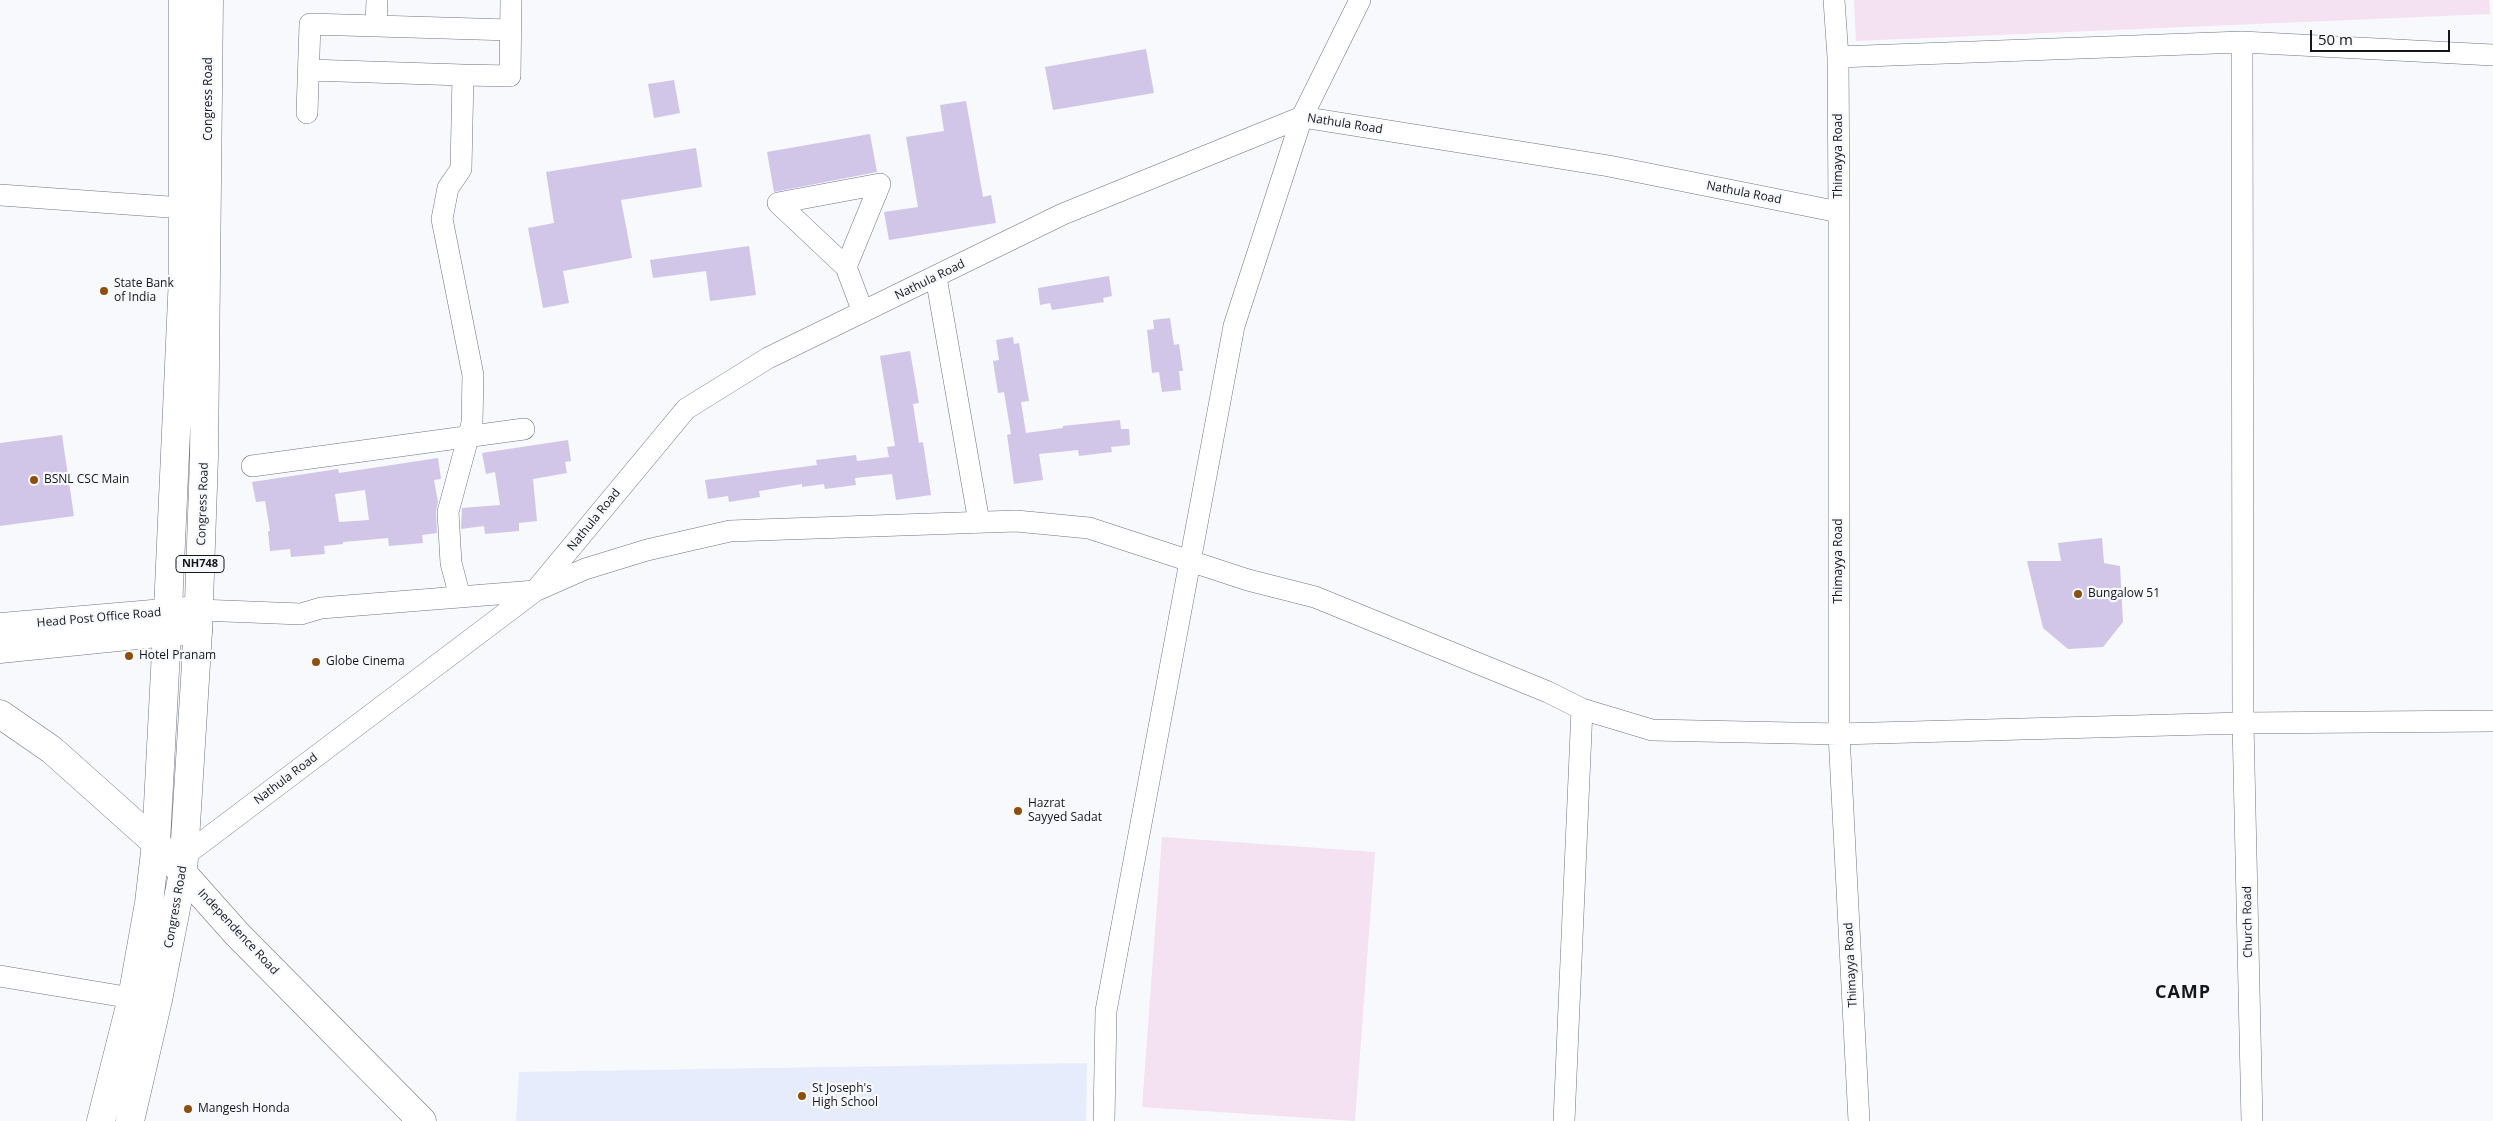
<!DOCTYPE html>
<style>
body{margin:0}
#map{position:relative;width:2493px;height:1121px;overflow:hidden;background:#f7f9fd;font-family:"Open Sans",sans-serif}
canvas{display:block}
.scale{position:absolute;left:2310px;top:30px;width:140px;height:22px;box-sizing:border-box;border:2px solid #13161d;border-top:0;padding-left:6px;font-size:15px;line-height:18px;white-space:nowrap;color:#13161d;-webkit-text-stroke:4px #f7f9fd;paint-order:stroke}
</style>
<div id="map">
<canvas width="2493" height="1121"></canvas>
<div class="scale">50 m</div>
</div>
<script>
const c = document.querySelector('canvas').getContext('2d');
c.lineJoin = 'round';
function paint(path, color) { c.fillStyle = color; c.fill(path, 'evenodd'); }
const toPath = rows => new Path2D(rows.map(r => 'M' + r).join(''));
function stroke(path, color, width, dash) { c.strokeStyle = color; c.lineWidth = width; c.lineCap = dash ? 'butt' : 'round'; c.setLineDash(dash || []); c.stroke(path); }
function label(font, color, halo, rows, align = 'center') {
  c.font = font + ' "Open Sans",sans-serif'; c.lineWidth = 4.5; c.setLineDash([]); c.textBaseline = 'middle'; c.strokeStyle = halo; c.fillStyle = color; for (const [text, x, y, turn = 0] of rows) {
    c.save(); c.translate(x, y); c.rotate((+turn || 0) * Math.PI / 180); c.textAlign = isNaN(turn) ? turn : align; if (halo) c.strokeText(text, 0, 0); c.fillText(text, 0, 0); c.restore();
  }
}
paint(toPath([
 [1087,1063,1086,1121,516,1121,519,1072]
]), '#e6ecfc');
paint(toPath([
 [1854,0,2489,0,2490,14,1856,41],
 [1162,837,1375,852,1355,1121,1142,1107]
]), '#f4e1f1');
paint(toPath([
 [1146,49,1154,93,1053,110,1045,67],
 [674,80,680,113,654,118,648,84],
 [966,101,983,197,991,195,996,223,889,240,884,212,918,207,906,137,944,131,940,105],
 [870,134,877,172,774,192,767,152],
 [696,148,702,187,621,200,632,258,563,271,569,303,543,308,528,228,554,223,546,172],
 [749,246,756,295,710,301,706,271,653,278,650,260],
 [1109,276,1112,296,1103,298,1104,302,1052,310,1050,303,1040,305,1038,288],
 [1170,318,1174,345,1179,344,1183,371,1179,371,1181,390,1162,392,1159,372,1152,373,1147,330,1154,329,1153,320],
 [1013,337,1014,344,1019,343,1029,401,1021,402,1026,433,1063,428,1063,426,1120,420,1121,429,1129,429,1130,445,1111,447,1112,452,1079,456,1078,450,1039,454,1043,480,1014,484,1007,435,1011,434,1004,392,998,393,993,361,999,360,996,340],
 [910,351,919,403,913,404,919,443,923,442,931,495,896,500,892,474,855,478,856,485,825,489,824,484,802,487,802,484,759,491,760,497,729,502,728,496,708,499,705,480,817,465,816,460,856,455,857,461,889,457,887,447,895,446,880,356],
 [62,435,74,516,0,526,0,443],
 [568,440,571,461,565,462,567,473,533,479,537,521,519,523,519,531,485,534,484,526,461,529,462,508,500,505,495,472,486,474,482,453],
 [438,458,441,479,434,480,438,502,436,512,437,533,422,535,423,543,389,546,388,538,343,542,343,544,324,546,325,554,291,557,290,549,270,551,268,531,270,531,265,501,256,502,252,482,338,469,339,473],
 [365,490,369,520,339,522,335,494],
 [2102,538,2104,563,2120,566,2123,622,2103,647,2068,649,2043,628,2027,561,2061,561,2058,543]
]), '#d1c5e8');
const minor = toPath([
 [1834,0,1838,57,1839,212,1839,734,1859,1121],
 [376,26,377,0],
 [2242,42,2243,723,2252,1121],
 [1838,57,2242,42,2493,55],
 [309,70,463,75,461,169,448,188,442,219,473,375,472,423,448,512,451,563,460,597],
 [463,75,510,76,511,0],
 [307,113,310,24,510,30],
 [0,195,183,208],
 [846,267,778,203,880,184,846,267,863,312],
 [936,277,979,522],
 [252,466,524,429],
 [199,610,301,614,321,608,535,591,585,569,647,550,730,531,1016,521,1089,528,1248,580,1315,597,1548,692,1582,709,1652,730,1839,734,2243,723,2493,721],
 [184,856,535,591,686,409,768,358,1063,214,1302,117,1609,166,1839,212],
 [0,976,132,998],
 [1104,1121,1106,1011,1234,326,1302,117,1360,0],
 [1564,1121,1582,709]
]);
const major = toPath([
 [0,627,199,610],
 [0,649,167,632,198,631],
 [0,714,52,750,156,843,237,934,422,1121]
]);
const highway = toPath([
 [101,1121,132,998,149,903,156,843,167,632,183,276,183,0],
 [130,1121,158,1000,183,873,198,631,204,457,209,0]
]);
stroke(minor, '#6e7486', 22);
stroke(major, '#6e7486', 29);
stroke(highway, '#6e7486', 29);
stroke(minor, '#fff', 21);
stroke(major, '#fff', 28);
stroke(highway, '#fff', 28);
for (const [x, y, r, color] of [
 [104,291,5,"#8c500e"],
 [34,480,5,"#8c500e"],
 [2078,594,5,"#8c500e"],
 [129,656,5,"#8c500e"],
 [316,662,5,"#8c500e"],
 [1018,811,5,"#8c500e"],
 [802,1096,5,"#8c500e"],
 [188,1109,5,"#8c500e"]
]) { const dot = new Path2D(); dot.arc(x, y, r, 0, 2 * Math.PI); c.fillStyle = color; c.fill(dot); stroke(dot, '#f7f9fd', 2); }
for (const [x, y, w] of [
 [200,564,48]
]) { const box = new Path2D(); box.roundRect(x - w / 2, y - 8.5, w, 17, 4); c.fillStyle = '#f7f9fd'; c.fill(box); stroke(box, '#13161d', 1); }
label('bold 11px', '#13161d', null, [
 ["NH748",200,564]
]);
label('12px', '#13161d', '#f7f9fd', [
 ["Congress Road",209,99,-90],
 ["Nathula Road",1345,124,9],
 ["Thimayya Road",1839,156,-90],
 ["Nathula Road",1744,193,11],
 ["Nathula Road",930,280,-26],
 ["Congress Road",203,504,-88],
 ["Nathula Road",594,520,-51],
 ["Thimayya Road",1839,561,-90],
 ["Head Post Office Road",99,618,-5],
 ["Nathula Road",286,779,-37],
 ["Congress Road",176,907,-80],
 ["Church Road",2248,922,-91],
 ["Independence Road",238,932,47],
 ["Thimayya Road",1851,965,-93]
]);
label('12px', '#13161d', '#f7f9fd', [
 ["State Bank",114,284],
 ["of India",114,298],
 ["BSNL CSC Main",44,480],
 ["Bungalow 51",2088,594],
 ["Hotel Pranam",139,656],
 ["Globe Cinema",326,662],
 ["Hazrat",1028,804],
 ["Sayyed Sadat",1028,818],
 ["St Joseph's",812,1089],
 ["High School",812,1103],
 ["Mangesh Honda",198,1109]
], 'left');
c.letterSpacing = '1px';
label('bold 18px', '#13161d', '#f7f9fd', [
 ["CAMP",2183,993]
]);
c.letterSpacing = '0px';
</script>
